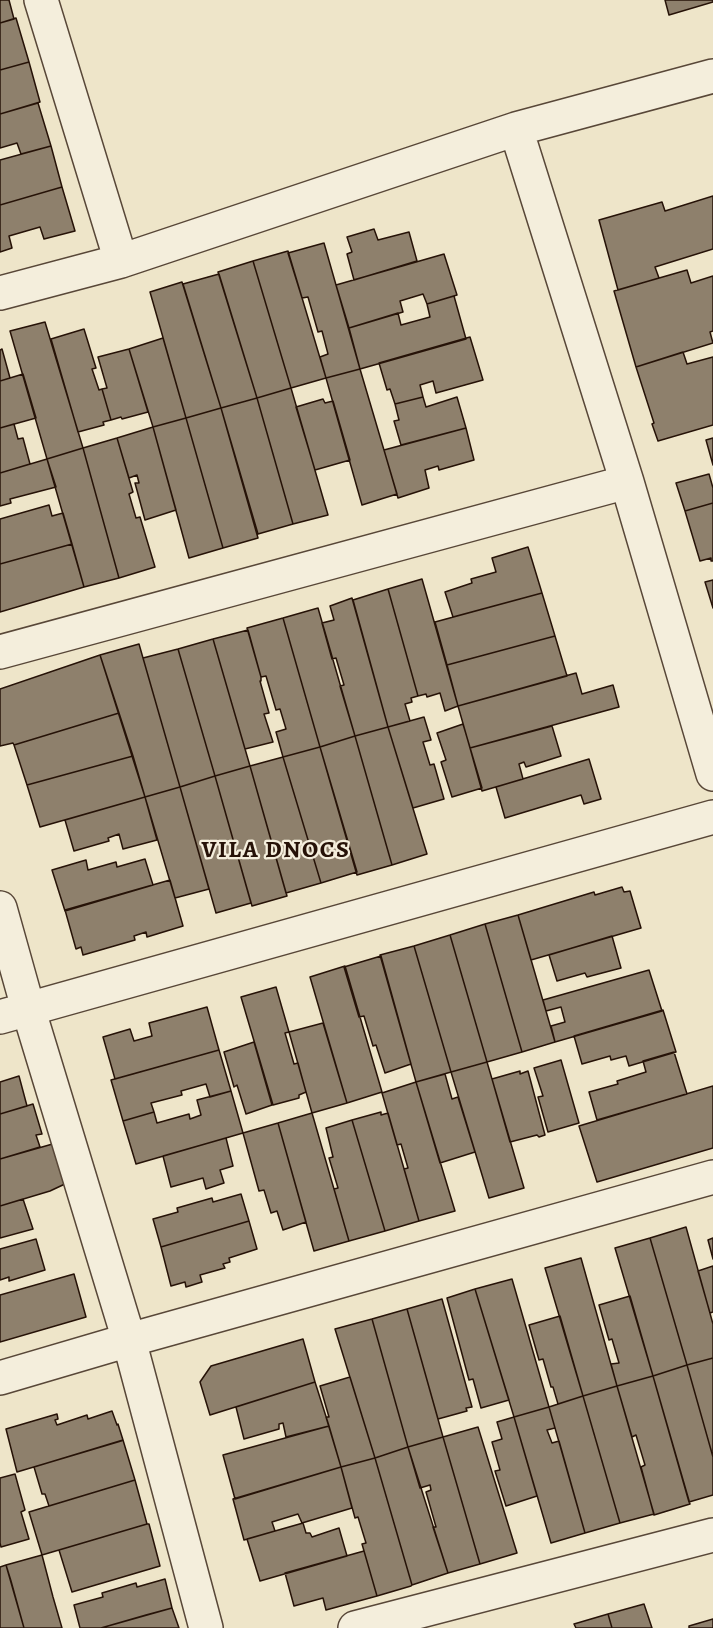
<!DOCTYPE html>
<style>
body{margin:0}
canvas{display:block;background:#eee5c9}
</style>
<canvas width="713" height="1628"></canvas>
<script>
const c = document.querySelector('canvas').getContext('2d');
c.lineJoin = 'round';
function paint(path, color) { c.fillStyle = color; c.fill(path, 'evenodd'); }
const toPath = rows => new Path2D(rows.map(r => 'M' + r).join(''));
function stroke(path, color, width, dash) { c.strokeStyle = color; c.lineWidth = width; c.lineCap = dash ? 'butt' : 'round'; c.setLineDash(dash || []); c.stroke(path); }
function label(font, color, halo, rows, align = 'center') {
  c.font = font + ' Alegreya,serif'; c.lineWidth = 4.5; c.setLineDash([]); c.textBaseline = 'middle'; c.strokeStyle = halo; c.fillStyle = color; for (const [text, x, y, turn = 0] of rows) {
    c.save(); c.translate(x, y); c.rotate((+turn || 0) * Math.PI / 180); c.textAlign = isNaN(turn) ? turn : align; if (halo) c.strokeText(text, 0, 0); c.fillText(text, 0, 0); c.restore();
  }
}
const building = toPath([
 [0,0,9,0,14,19,0,23,0,0],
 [665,0,713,0,713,2,669,15,665,0],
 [16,18,29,62,0,70,0,23,16,18],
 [29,62,40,102,0,114,0,70,29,62],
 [38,103,51,146,21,154,17,143,0,148,0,114,38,103],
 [51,146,62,187,0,205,0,160,51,146],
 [62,187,75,231,44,239,40,227,9,236,12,248,0,252,0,205,62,187],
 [713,196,713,249,655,267,659,278,618,290,599,220,662,202,665,211,713,196],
 [374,229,378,240,409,232,417,261,354,280,347,254,352,252,347,237,374,229],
 [324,243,360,369,326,378,320,357,328,354,322,331,318,332,308,297,302,298,288,253,324,243],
 [288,251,326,378,291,388,253,261,288,251],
 [444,254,457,295,427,304,423,294,400,301,403,312,349,328,336,285,444,254],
 [253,261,291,388,257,398,218,272,253,261],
 [687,270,691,283,713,276,713,331,710,332,713,343,636,367,614,291,687,270],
 [219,274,257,398,221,408,183,284,219,274],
 [182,282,221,408,186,418,150,292,182,282],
 [454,296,466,339,360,369,349,328,398,313,401,325,430,317,427,304,454,296],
 [45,322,83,448,47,459,10,331,45,322],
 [84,329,96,368,92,369,99,390,102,389,111,420,103,422,104,425,78,432,51,339,84,329],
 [470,337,483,380,436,393,433,381,420,385,423,397,395,404,390,389,387,390,379,363,470,337],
 [163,338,186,418,153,427,129,349,163,338],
 [2,349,10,378,0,381,0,350,2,349],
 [129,349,148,412,122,419,121,417,111,420,102,389,107,388,98,357,129,349],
 [683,352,687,364,713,357,713,425,658,441,652,424,654,423,636,367,683,352],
 [360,369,397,494,362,505,326,378,360,369],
 [23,374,36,418,0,428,0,381,23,374],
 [291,388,328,515,293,524,257,398,291,388],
 [423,397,426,407,457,397,466,428,401,445,394,421,399,420,395,404,423,397],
 [257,398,293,524,258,534,221,408,257,398],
 [323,399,325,403,333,401,350,460,315,470,296,407,323,399],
 [221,408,258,538,223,548,186,418,221,408],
 [186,418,223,548,189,558,153,427,186,418],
 [14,424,18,439,23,438,30,464,0,473,0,428,14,424],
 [153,427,176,510,145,520,135,483,139,483,137,475,129,478,117,438,153,427],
 [466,428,474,460,439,470,438,466,425,470,429,488,398,498,384,450,466,428],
 [117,438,133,492,129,494,136,518,140,517,155,567,119,578,83,448,117,438],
 [713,438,713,465,706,440,713,438],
 [83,448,119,578,84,587,47,459,83,448],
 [47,459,56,487,10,499,11,503,0,506,0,473,47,459],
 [709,474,713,488,713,503,685,511,676,483,709,474],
 [713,503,713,561,711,561,711,558,700,561,685,511,713,503],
 [49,505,52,516,63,513,72,544,0,564,0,519,49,505],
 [72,544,84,587,0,612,0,564,72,544],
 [528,547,542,593,453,617,445,592,472,583,471,579,496,572,492,558,528,547],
 [422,579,458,706,445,711,440,693,427,697,426,694,418,696,388,589,422,579],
 [713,580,713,608,705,582,713,580],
 [388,589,418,696,411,698,412,702,405,704,410,721,388,727,353,600,388,589],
 [542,593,555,636,447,665,435,622,542,593],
 [352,598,388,727,355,736,340,686,344,685,336,658,332,659,322,623,334,620,330,606,352,598],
 [318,608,355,736,320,747,283,618,318,608],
 [283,618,320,747,283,757,276,732,286,729,280,709,276,710,266,676,261,677,247,628,283,618],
 [248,630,261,677,261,681,260,681,269,713,264,714,273,742,245,749,213,639,248,630],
 [555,636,567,676,458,706,447,665,555,636],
 [213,639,250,766,215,776,178,649,213,639],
 [139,644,180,787,145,797,100,655,139,644],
 [178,649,215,776,180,787,143,658,178,649],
 [100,655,119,713,14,745,13,743,0,746,0,689,100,655],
 [576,673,582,694,613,685,619,707,470,748,458,706,576,673],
 [119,713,133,756,27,785,14,745,119,713],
 [424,717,431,740,423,742,430,765,434,764,444,799,413,808,388,727,424,717],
 [463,724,482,788,452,797,441,762,446,760,437,733,463,724],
 [552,726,561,756,526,767,524,762,519,764,523,779,482,791,470,748,552,726],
 [388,727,427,854,392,865,355,736,388,727],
 [355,736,392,865,357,875,320,747,355,736],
 [320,747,357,872,321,883,283,757,320,747],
 [133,756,145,797,40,827,27,785,133,756],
 [283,757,321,883,286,893,250,766,283,757],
 [589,759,601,799,584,804,581,795,505,818,496,787,589,759],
 [250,766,287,896,252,906,215,776,250,766],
 [215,776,251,903,216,913,180,787,215,776],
 [180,787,209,889,175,898,145,797,180,787],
 [145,797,157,840,123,849,119,834,108,838,109,841,74,851,65,820,145,797],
 [145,859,153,885,65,911,52,870,86,860,88,870,116,862,117,867,145,859],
 [170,880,183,926,147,937,146,932,134,936,135,940,83,955,81,947,76,949,65,910,170,880],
 [622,887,624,892,630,891,641,928,531,960,518,915,594,892,595,895,622,887],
 [518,915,555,1042,522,1052,485,924,518,915],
 [485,924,522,1052,487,1062,450,935,485,924],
 [450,935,487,1062,451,1072,414,946,450,935],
 [612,936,621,968,587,977,585,973,557,981,549,955,612,936],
 [414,946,451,1072,416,1082,380,955,414,946],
 [381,956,411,1064,385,1073,376,1045,373,1046,364,1016,359,1017,344,967,381,956],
 [345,966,382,1092,347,1103,310,977,345,966],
 [649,970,662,1011,555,1042,551,1026,565,1022,561,1007,546,1011,543,1000,649,970],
 [276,987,289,1032,285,1033,294,1064,298,1063,306,1092,299,1095,299,1098,273,1105,241,997,276,987],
 [207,1007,219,1050,115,1079,103,1037,130,1029,134,1041,152,1036,149,1023,207,1007],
 [663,1010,676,1052,629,1066,626,1056,611,1060,610,1056,582,1064,574,1036,663,1010],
 [323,1023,347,1103,312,1113,289,1032,323,1023],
 [254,1042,272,1105,246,1114,237,1085,234,1087,224,1052,254,1042],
 [219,1050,231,1091,210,1097,206,1084,181,1091,182,1095,151,1103,154,1112,123,1121,111,1080,219,1050],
 [674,1052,687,1094,597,1120,589,1092,618,1084,617,1081,646,1072,643,1061,674,1052],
 [561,1060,579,1123,548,1132,538,1097,543,1096,534,1068,561,1060],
 [487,1062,524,1188,489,1198,451,1072,487,1062],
 [520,1071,520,1074,528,1071,545,1135,539,1137,537,1135,510,1142,492,1079,520,1071],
 [445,1074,452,1099,458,1097,475,1152,440,1163,416,1082,445,1074],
 [19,1076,27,1106,0,1114,0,1082,19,1076],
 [416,1082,455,1211,419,1221,404,1169,408,1168,401,1144,397,1145,382,1093,416,1082],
 [713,1086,713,1148,597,1182,579,1126,713,1086],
 [231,1091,243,1133,136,1164,123,1121,154,1112,157,1123,189,1114,190,1119,201,1115,197,1100,231,1091],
 [33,1104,42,1134,36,1135,40,1147,0,1159,0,1114,33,1104],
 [381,1112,381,1115,388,1113,419,1221,385,1231,352,1120,381,1112],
 [312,1113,349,1241,314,1251,278,1123,312,1113],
 [352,1120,385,1231,349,1241,334,1189,338,1188,329,1158,333,1157,326,1128,352,1120],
 [278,1123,306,1222,283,1230,277,1211,271,1213,264,1190,259,1191,243,1133,278,1123],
 [226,1138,233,1166,220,1170,224,1183,206,1189,203,1178,171,1187,163,1156,226,1138],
 [56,1143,67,1183,50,1191,0,1206,0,1159,56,1143],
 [241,1194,249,1221,161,1247,153,1219,178,1212,177,1208,212,1198,213,1202,241,1194],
 [23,1199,33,1229,0,1238,0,1206,23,1199],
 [249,1221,257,1249,229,1258,230,1262,223,1264,225,1268,200,1275,202,1282,186,1287,185,1282,171,1286,161,1247,249,1221],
 [686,1227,713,1324,713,1358,687,1365,650,1238,686,1227],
 [650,1238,687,1365,653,1376,615,1248,650,1238],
 [713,1238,713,1259,708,1240,713,1238],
 [36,1239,45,1270,9,1281,9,1277,0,1280,0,1249,36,1239],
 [581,1258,617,1386,583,1396,545,1268,581,1258],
 [713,1266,713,1312,710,1313,698,1271,713,1266],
 [74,1274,86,1317,0,1342,0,1295,74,1274],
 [512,1279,549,1407,514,1417,475,1289,512,1279],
 [475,1289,509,1400,481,1408,473,1379,469,1380,447,1298,475,1289],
 [630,1296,653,1376,617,1386,611,1364,619,1363,612,1339,609,1340,599,1305,630,1296],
 [442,1299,472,1407,466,1408,467,1411,438,1419,407,1309,442,1299],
 [407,1309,443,1437,408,1447,372,1319,407,1309],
 [560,1316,583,1396,558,1404,553,1387,551,1387,543,1359,539,1360,529,1325,560,1316],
 [372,1319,408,1447,375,1458,335,1329,372,1319],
 [303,1339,315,1382,210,1415,200,1382,211,1366,303,1339],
 [713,1358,713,1457,687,1365,713,1358],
 [687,1365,713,1457,713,1495,689,1502,653,1376,687,1365],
 [653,1376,690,1504,654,1515,641,1467,645,1465,636,1435,632,1437,617,1386,653,1376],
 [350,1377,375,1458,341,1467,326,1417,329,1417,320,1386,350,1377],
 [315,1382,329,1426,286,1437,283,1423,279,1424,279,1429,244,1439,236,1407,315,1382],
 [617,1386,654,1514,620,1523,583,1396,617,1386],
 [583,1396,620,1523,585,1533,549,1407,583,1396],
 [549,1407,555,1428,547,1430,552,1443,559,1441,585,1533,551,1543,514,1417,549,1407],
 [112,1411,117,1425,118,1424,123,1440,121,1441,17,1472,6,1429,57,1414,58,1419,55,1420,57,1425,87,1415,88,1419,112,1411],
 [514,1417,537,1496,506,1506,495,1471,500,1470,492,1442,502,1439,497,1422,514,1417],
 [329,1426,341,1467,235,1499,223,1455,329,1426],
 [478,1427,517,1553,480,1564,443,1437,478,1427],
 [443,1437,480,1564,448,1573,433,1527,436,1527,426,1492,431,1490,430,1485,420,1488,408,1447,443,1437],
 [123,1440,135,1480,49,1506,45,1494,42,1494,34,1467,123,1440],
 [408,1447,448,1573,412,1585,375,1458,408,1447],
 [375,1458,412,1585,411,1586,377,1596,362,1544,366,1543,358,1517,355,1518,341,1467,375,1458],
 [341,1467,352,1508,302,1523,298,1514,272,1522,275,1531,244,1540,233,1499,341,1467],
 [15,1474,25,1510,21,1512,29,1539,1,1547,0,1543,0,1478,15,1474],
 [135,1480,147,1524,42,1555,29,1512,135,1480],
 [303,1523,306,1533,310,1533,312,1537,339,1528,347,1556,260,1581,247,1539,303,1523],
 [147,1524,149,1524,160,1566,72,1592,59,1550,147,1524],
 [364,1551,377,1596,326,1610,323,1598,294,1606,285,1573,364,1551],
 [42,1555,53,1597,62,1628,24,1628,6,1565,42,1555],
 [6,1565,11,1581,24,1628,0,1628,0,1567,6,1565],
 [165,1579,172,1608,101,1628,80,1628,74,1605,103,1597,102,1593,136,1583,137,1587,165,1579],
 [644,1604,652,1628,612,1628,608,1614,644,1604],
 [172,1608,179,1628,101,1628,146,1615,172,1608],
 [608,1614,612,1628,576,1628,574,1624,608,1614],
 [713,1619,713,1628,689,1628,689,1626,713,1619]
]);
paint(building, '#8e806c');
stroke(building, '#261207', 1.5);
const street = toPath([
 [41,0,121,261],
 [516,129,627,482,713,774],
 [0,293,121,261,516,129,713,76],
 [0,652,627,482],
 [0,908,28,1008,129,1340,206,1628],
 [0,1017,713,817],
 [0,1378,129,1340,713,1177],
 [355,1628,713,1535]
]);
stroke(street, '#584738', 36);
stroke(street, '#f4eedc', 33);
c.letterSpacing = '1.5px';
label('bold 24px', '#261207', '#f4eedc', [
 ["VILA DNOCS",276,851]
]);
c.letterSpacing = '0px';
</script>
